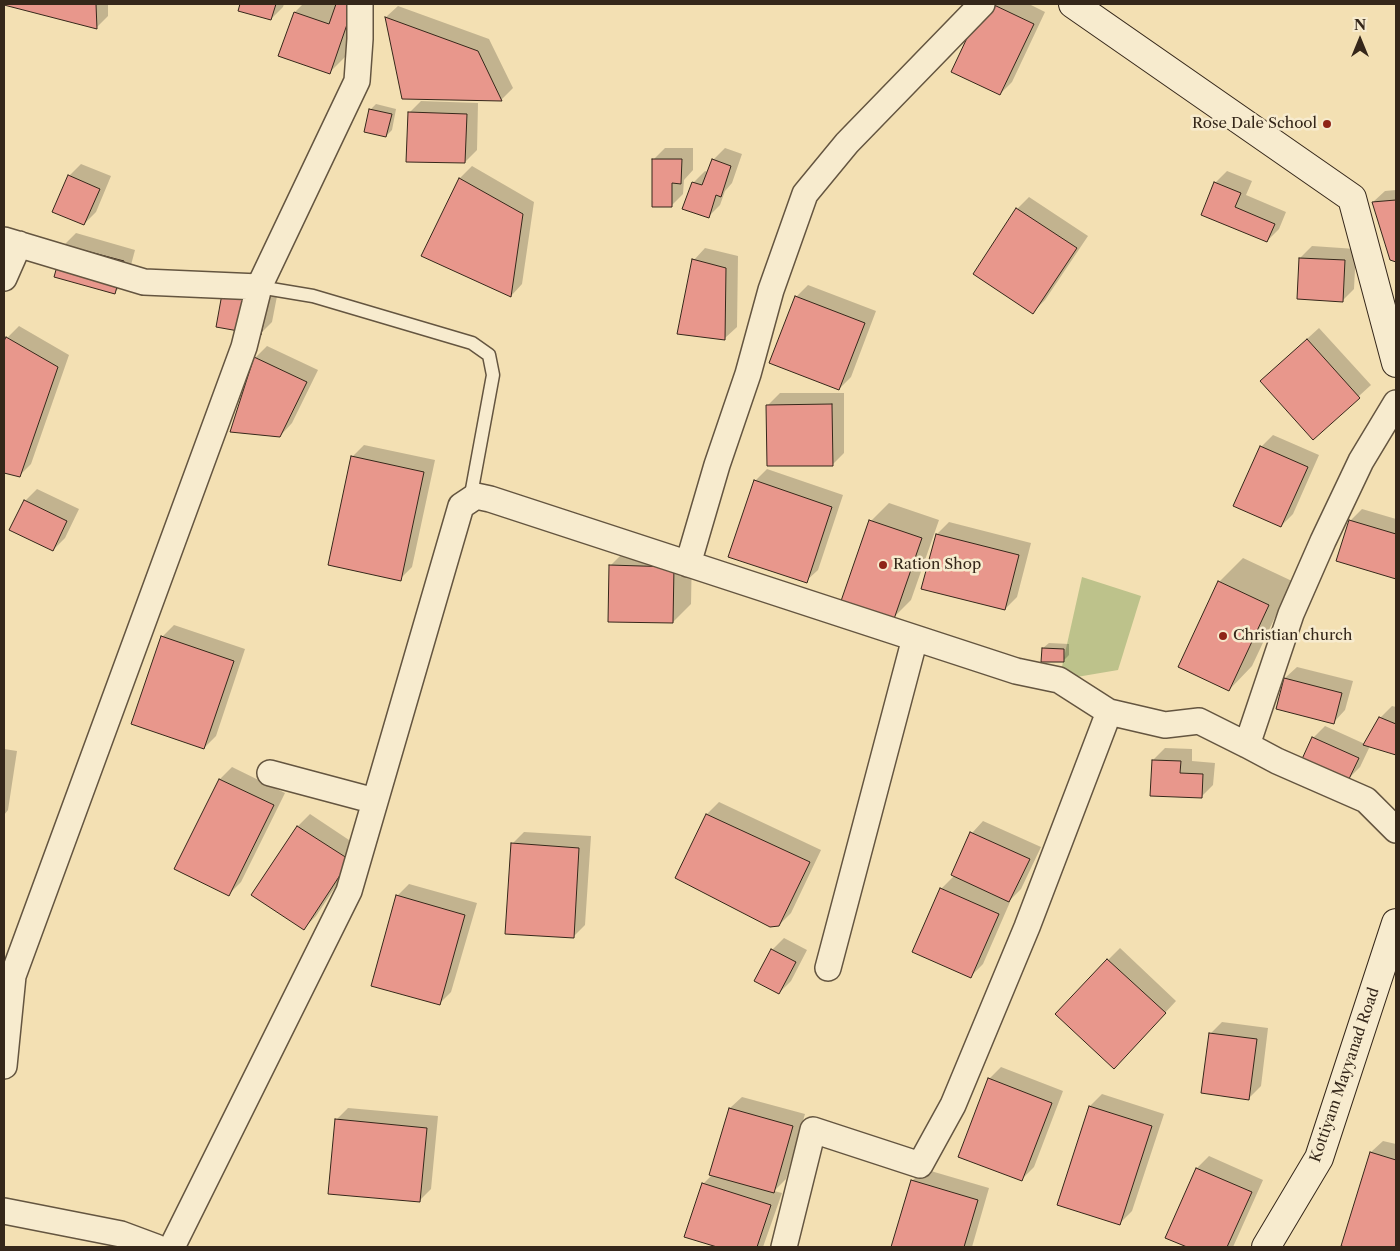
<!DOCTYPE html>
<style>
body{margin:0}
#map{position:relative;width:1400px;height:1251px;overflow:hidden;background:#f3e0b3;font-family:"Libre Caslon Text",serif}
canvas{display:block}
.frame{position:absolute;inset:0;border:5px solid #35271a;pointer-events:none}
.north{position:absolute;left:1335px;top:15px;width:50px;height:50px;-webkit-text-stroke:4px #f7ebce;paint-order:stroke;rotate:0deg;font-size:14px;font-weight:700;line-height:20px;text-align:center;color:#35271a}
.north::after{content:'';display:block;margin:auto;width:18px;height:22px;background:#35271a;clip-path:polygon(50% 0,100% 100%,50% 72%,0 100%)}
</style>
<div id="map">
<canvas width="1400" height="1251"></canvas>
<div class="frame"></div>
<div class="north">N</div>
</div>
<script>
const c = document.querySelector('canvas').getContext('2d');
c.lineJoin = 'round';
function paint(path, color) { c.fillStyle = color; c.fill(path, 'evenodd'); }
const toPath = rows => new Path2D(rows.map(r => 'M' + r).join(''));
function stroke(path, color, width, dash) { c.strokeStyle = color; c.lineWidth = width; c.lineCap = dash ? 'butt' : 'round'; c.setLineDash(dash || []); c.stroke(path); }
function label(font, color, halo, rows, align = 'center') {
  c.font = font + ' "Libre Caslon Text",serif'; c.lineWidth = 5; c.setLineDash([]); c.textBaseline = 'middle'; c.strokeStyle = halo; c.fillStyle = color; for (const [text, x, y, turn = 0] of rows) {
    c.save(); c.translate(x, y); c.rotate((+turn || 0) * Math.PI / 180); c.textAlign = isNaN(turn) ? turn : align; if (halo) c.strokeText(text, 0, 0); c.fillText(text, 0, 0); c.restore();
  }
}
paint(toPath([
 [1082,577,1141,596,1118,670,1059,680]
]), '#bdc28b');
paint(toPath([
 [5,4,108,4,108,16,96,28],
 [241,4,284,4,283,7,271,19,240,10],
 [303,4,365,4,348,54,330,72,295,12],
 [984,4,1029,4,1045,12,1012,82,1000,94],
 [398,6,489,39,513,88,501,100,386,17],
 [421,101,478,103,477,150,465,162,409,113],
 [376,104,396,109,392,130,386,136,370,110],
 [665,148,693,148,693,170,684,180,683,194,671,206,653,160],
 [725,148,742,154,732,183,725,191,720,205,708,217,693,183,705,171,708,172,713,160],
 [81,164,111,176,96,212,84,224,69,176],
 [472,166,534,202,522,284,511,296,422,255,460,178],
 [1227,171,1252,181,1246,195,1286,212,1279,229,1267,241,1202,214,1215,183],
 [1396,190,1396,261,1391,259,1373,202,1385,191],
 [1029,197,1088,236,1045,300,1033,312,1017,209],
 [76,233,135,250,127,280,115,292,64,245],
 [1312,246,1356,249,1354,289,1342,301,1300,258],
 [705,248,738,256,737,327,725,338,694,260],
 [235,283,278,291,272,322,260,334],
 [808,285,876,311,851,377,839,389,796,297],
 [19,326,69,355,31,464,19,476,4,471,4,344,7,338],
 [1319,328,1371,385,1313,438,1274,369],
 [267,346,318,370,292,423,280,436,255,358],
 [780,393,844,393,844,453,832,465,768,405],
 [1273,435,1319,455,1293,514,1281,526,1261,447],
 [364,445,435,460,412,567,400,579,352,457],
 [767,469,843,495,818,570,806,581,755,481],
 [37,489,79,509,65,538,53,550,11,530,25,501],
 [889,503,939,520,911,600,893,618,871,521],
 [1362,509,1396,519,1396,578,1338,560,1350,521],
 [949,522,1031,543,1017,597,1005,609,937,534],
 [628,548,692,550,691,604,673,622,610,566],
 [1243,558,1292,581,1252,666,1229,690,1219,582],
 [174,625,245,649,216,736,204,748,162,637],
 [1049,643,1069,644,1069,655,1063,661,1043,648],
 [1297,667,1353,681,1345,710,1334,722,1285,678],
 [1392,706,1396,707,1396,753,1370,746,1360,767,1348,779,1313,738,1325,726,1365,744,1380,718],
 [1165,748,1192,749,1192,761,1215,763,1213,785,1201,797,1153,760],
 [4,749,17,751,8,810,4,815],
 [232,767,285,793,241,882,229,894,176,868,220,779],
 [719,802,821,850,791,913,779,925,677,878,707,814],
 [310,814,361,848,316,916,304,928,298,826],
 [983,821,1041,847,1021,889,1009,901,1010,902,983,964,971,976,941,889,955,875,972,833],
 [524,832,591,836,585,925,573,937,512,844],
 [409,884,477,903,451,992,439,1004,397,896],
 [784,938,807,950,791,981,779,993,772,950],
 [1120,948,1176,1001,1126,1055,1108,960],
 [1222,1022,1268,1028,1261,1086,1249,1098,1210,1034],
 [1001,1067,1063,1091,1034,1167,1022,1179,989,1079],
 [1102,1094,1164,1114,1132,1211,1120,1223,1090,1106],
 [742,1097,805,1114,786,1179,774,1191,782,1193,763,1247,721,1247,686,1236,704,1183,713,1174,730,1108],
 [348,1108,438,1116,431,1189,419,1201,336,1120],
 [1383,1141,1396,1144,1396,1247,1350,1247,1343,1245,1371,1152],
 [1209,1156,1263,1180,1233,1247,1190,1247,1166,1237,1197,1168],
 [924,1169,989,1188,972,1247,893,1247,912,1181]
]), '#0003');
const building = toPath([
 [4,4,96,4,97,29,4,5,4,4],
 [240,4,276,4,271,20,238,11,240,4],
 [336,4,354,4,330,74,278,56,294,12,329,24,336,4],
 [983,4,992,4,1034,24,1000,95,951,72,983,4],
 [385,17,478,51,502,101,402,99,385,17],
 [369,109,392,114,386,137,364,132,369,109],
 [408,112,467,114,465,163,406,162,408,112],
 [652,159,682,159,681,184,672,183,672,207,652,207,652,159],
 [712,159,731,166,721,197,716,195,709,218,682,209,692,182,702,185,712,159],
 [68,175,100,189,84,225,52,212,68,175],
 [459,178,523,214,511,297,421,256,459,178],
 [1214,182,1241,193,1235,207,1275,224,1267,242,1201,215,1214,182],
 [1396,200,1396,262,1390,260,1372,202,1396,200],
 [1016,208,1077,248,1033,314,973,274,1016,208],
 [63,245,124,261,115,294,54,277,63,245],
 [1299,258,1345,260,1343,302,1297,299,1299,258],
 [692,259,726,268,725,340,677,334,692,259],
 [222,294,267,303,261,335,216,327,222,294],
 [795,296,865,323,839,390,769,363,795,296],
 [6,337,58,367,20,477,4,473,4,341,6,337],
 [1307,339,1360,398,1313,440,1260,381,1307,339],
 [254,357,307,382,280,437,230,432,254,357],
 [832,404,833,466,767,466,766,405,832,404],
 [1260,446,1308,467,1281,527,1233,506,1260,446],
 [351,456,424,472,401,581,328,565,351,456],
 [754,480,832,507,807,583,728,557,754,480],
 [24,500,67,521,53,551,9,530,24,500],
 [869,520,922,538,894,619,841,601,869,520],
 [1349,520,1396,534,1396,579,1336,561,1349,520],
 [936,534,1019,555,1005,610,921,589,936,534],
 [609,565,674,567,673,623,608,622,609,565],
 [1218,581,1269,605,1229,691,1178,667,1218,581],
 [161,636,234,661,204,749,131,724,161,636],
 [1042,648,1064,649,1064,662,1041,662,1042,648],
 [1284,678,1342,693,1334,724,1276,709,1284,678],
 [1379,717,1396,724,1396,755,1363,745,1379,717],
 [1312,737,1359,758,1348,781,1302,759,1312,737],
 [1152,760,1181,761,1180,773,1203,774,1202,798,1150,796,1152,760],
 [219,779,274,805,229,896,174,869,219,779],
 [706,814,810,862,779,926,770,927,675,878,706,814],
 [297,826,350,860,304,930,251,895,297,826],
 [970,832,1030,859,1009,902,951,875,970,832],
 [511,843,579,848,574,938,505,934,511,843],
 [940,888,999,914,971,978,912,952,940,888],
 [396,895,465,915,440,1005,371,986,396,895],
 [771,949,796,962,779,994,754,981,771,949],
 [1107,959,1166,1013,1114,1069,1055,1014,1107,959],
 [1209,1033,1257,1039,1249,1100,1201,1093,1209,1033],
 [988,1078,1052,1103,1022,1181,958,1157,988,1078],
 [1089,1106,1152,1126,1120,1225,1057,1205,1089,1106],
 [729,1108,793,1126,774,1193,709,1175,729,1108],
 [335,1119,427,1128,420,1202,328,1194,335,1119],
 [1370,1152,1396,1160,1396,1247,1346,1247,1341,1246,1370,1152],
 [1196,1168,1252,1192,1227,1247,1187,1247,1165,1238,1196,1168],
 [911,1180,978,1200,964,1247,891,1247,911,1180],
 [702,1183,771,1205,757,1247,717,1247,684,1237,702,1183]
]);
paint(building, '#e8978c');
stroke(building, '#35271a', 1);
const lane = toPath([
 [259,287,313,296,472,343,489,355,493,375,470,500]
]);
const street = toPath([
 [4,240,144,282,259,287],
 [4,278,19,244],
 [688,564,717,465,748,374,771,290,805,194,847,143,982,4],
 [1247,745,1291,614,1323,541,1361,461,1396,403],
 [270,773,375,801],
 [828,968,915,638],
 [4,1066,13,976,244,347,259,287,357,81,360,39,360,4],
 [4,1211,121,1234,156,1247],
 [172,1247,349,891,461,506,476,496,490,499,1016,671,1059,680,1109,712,1165,725,1199,721,1247,745,1277,761,1366,800,1396,830],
 [784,1247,813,1130,920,1165,953,1105,1027,927,1109,712]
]);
const secondary = toPath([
 [1073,4,1352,198,1396,363],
 [1266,1247,1319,1158,1396,923]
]);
stroke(lane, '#645540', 15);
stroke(street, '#645540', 28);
stroke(secondary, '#35271a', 30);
stroke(lane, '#f7ebce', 12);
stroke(street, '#f7ebce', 25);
stroke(secondary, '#f7ebce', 28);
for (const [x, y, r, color] of [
 [1327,124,5,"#8f2418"],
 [883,565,5,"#8f2418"],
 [1223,636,5,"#8f2418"]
]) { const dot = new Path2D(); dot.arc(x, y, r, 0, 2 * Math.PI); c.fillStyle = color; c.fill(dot); stroke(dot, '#f7ebce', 2); }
label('15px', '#35271a', '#f7ebce', [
 ["Rose Dale School",1317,124,"right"],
 ["Ration Shop",893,565],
 ["Christian church",1233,636]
], 'left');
label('15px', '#35271a', '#f7ebce', [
 ["Kottiyam Mayyanad Road",1345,1075,-71]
]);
</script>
